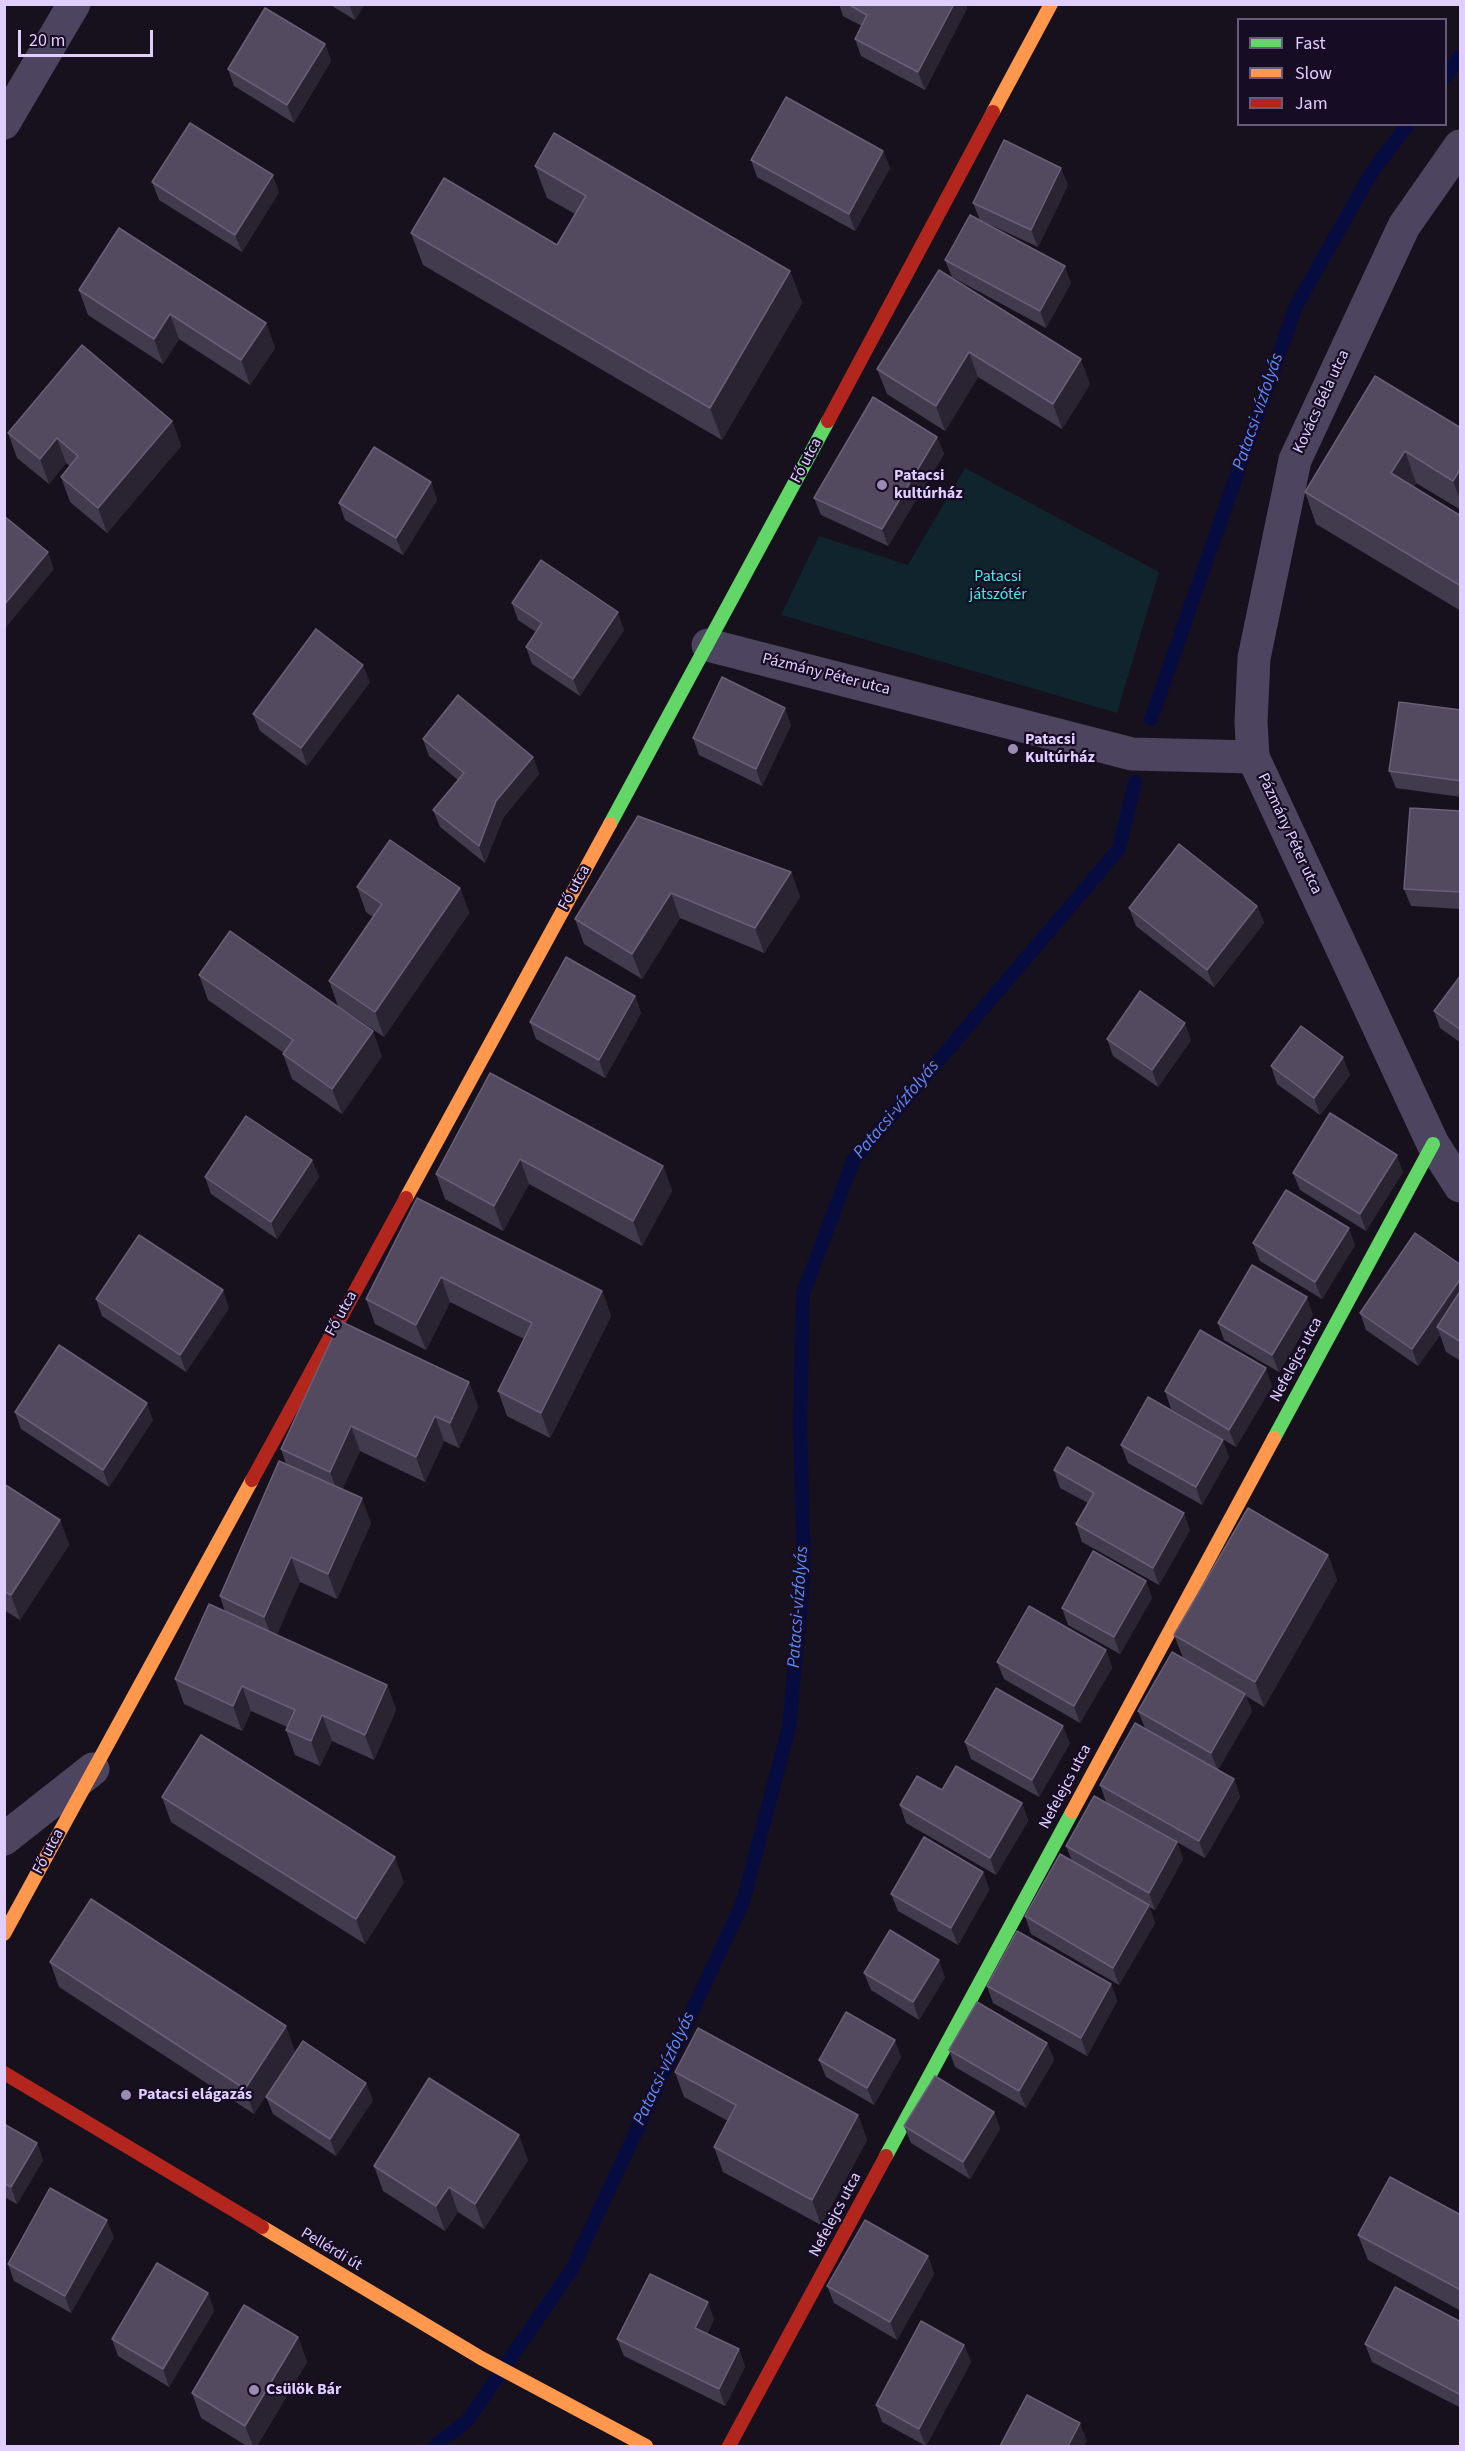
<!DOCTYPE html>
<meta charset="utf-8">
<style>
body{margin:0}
#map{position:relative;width:1465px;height:2451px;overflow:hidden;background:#17111e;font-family:"Source Sans 3",sans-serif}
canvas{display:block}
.frame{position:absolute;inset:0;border:6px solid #e0ceff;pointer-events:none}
.legend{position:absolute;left:1237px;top:18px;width:210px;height:108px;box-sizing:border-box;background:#160c23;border:2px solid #675a7b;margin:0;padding:8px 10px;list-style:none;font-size:18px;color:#e0ceff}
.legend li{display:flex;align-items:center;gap:12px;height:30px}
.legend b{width:30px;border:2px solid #675a7b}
.scale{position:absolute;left:18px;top:30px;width:135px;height:27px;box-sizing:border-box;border:3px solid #e0ceff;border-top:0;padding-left:8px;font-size:18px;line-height:21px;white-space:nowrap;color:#e0ceff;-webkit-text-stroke:4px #160c23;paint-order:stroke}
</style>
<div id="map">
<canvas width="1465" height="2451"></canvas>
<div class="frame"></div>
<ul class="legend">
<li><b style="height:8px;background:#63d668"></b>Fast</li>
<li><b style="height:8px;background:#ff974d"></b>Slow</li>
<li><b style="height:8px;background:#b3261e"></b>Jam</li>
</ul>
<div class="scale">20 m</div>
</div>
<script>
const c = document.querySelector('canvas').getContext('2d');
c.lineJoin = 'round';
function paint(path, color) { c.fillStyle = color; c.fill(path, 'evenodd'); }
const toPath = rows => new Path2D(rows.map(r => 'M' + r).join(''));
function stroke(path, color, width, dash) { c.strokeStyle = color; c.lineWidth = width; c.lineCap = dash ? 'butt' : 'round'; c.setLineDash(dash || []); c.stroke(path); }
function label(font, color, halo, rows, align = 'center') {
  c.font = font + ' "Source Sans 3",sans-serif'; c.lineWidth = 4.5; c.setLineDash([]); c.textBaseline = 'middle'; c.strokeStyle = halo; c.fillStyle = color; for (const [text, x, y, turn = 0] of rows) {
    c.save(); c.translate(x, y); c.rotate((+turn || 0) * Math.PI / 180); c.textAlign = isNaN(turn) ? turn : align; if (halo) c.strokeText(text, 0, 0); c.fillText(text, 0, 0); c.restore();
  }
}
paint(toPath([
 [965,468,1159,572,1117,713,781,615,819,536,908,565]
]), '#0f242c');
stroke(toPath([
 [1446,76,1460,56],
 [1151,719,1296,306,1372,172,1408,124],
 [434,2446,467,2421,572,2269,743,1902,789,1727,804,1571,800,1425,803,1294,853,1161,1119,849,1135,782]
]), '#070c40', 14);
stroke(toPath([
 [4,123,74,4],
 [1460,146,1404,226,1295,460,1254,658,1251,722,1253,757,1433,1144,1460,1186],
 [708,645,1132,754,1253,757],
 [4,1839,93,1769]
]), '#4d455f', 33);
stroke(toPath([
 [610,824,828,421],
 [1274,1438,1433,1144],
 [886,2156,1072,1812]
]), '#63d668', 14);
stroke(toPath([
 [993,112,1051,4],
 [406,1198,610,824],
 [1072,1812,1274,1438],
 [4,1934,252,1480],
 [262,2227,481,2358,646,2446]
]), '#ff974d', 14);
stroke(toPath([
 [828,421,993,112],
 [252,1480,406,1198],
 [4,2073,262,2227],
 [729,2446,886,2156]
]), '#b3261e', 14);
paint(toPath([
 [329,4,365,4,355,20],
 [839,4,966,4,967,8,925,90,861,56,855,39,862,26,843,16],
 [325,44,331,61,294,123,234,86,228,69],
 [883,151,890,168,855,231,757,177,751,160],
 [535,166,790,271,802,303,722,440,423,265,411,233,557,245,575,214,547,198],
 [152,182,279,192,242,252,159,200],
 [1068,185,1038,247,980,220,973,203],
 [945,260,1071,283,1046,328,952,277],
 [939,270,1090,384,1062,429,978,377,945,431,887,394,877,369],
 [79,290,266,323,275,348,250,385,179,339,163,364,88,315],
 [172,421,181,446,107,533,70,502,61,477,70,466,66,463,49,484,17,458,8,433],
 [1461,428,1461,510,1416,483,1414,487,1461,516,1461,611,1316,524,1305,492],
 [937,437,944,454,888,546,821,515,814,498],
 [431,482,437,500,403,555,345,520,339,503],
 [512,603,624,630,580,696,532,664,526,647,536,632,518,620],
 [370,682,307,766,260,731,253,714],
 [1461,710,1461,797,1396,788,1389,771],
 [791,725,762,786,699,755,693,738],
 [423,739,533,757,539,774,503,818,485,863,440,827,433,810,458,780,429,756],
 [1461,811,1461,909,1411,906,1404,889],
 [638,816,791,872,800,897,764,953,680,918,642,979,584,944,575,919],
 [357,887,460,888,469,913,384,1037,338,1006,329,981,373,917,366,912],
 [1257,906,1264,923,1214,987,1136,926,1129,908],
 [199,975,382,1056,342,1114,292,1079,283,1054,284,1053,208,1000],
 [1461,975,1461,1043,1440,1028,1434,1011],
 [635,996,641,1013,605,1078,536,1039,530,1022],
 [1107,1039,1191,1040,1158,1087,1113,1056],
 [1271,1066,1350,1075,1320,1115,1277,1084],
 [490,1073,663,1166,672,1191,642,1246,529,1184,503,1231,445,1199,436,1174],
 [312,1160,319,1177,277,1239,211,1194,205,1177],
 [1403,1172,1366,1231,1300,1190,1293,1173],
 [417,1198,602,1291,611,1316,550,1438,507,1416,498,1391,524,1339,450,1302,426,1350,375,1324,366,1299],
 [1253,1243,1355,1245,1322,1299,1260,1261],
 [1461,1265,1461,1361,1446,1352,1440,1335,1418,1366,1366,1330,1360,1313],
 [96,1299,229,1308,186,1372,102,1316],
 [1313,1315,1279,1372,1224,1340,1218,1323],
 [469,1382,478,1407,459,1448,444,1441,425,1482,360,1451,342,1489,371,1523,337,1599,300,1582,276,1635,387,1685,396,1710,374,1760,332,1741,320,1766,295,1755,286,1730,287,1727,251,1711,242,1731,184,1704,175,1679,225,1612,220,1596,286,1464,281,1449],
 [1272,1386,1236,1447,1171,1409,1165,1391],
 [15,1412,153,1420,109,1487,21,1429],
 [1121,1445,1229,1457,1202,1505,1128,1463],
 [1054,1470,1190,1530,1159,1585,1082,1542,1076,1524,1088,1503,1060,1488],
 [4,1484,60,1520,69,1545,20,1620,4,1610],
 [1328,1555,1337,1580,1264,1707,1246,1696,1252,1711,1218,1770,1234,1779,1240,1797,1205,1858,1106,1802,1100,1785,1145,1728,1138,1711,1183,1658,1174,1635],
 [1146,1581,1152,1598,1120,1654,1068,1625,1062,1608],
 [1106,1650,1112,1668,1080,1723,1004,1679,997,1662],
 [965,1742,1070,1743,1039,1797,971,1759],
 [942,1790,1022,1803,1028,1821,996,1875,906,1823,900,1805],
 [162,1797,404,1882,365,1944,171,1822],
 [1177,1842,1183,1859,1155,1910,1149,1907,1155,1923,1119,1985,1031,1934,1025,1916,1072,1861,1066,1846],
 [983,1872,989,1890,958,1945,898,1911,891,1894],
 [50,1962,295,2051,254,2114,59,1987],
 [864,1973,945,1977,919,2020,871,1990],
 [1111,1984,1117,2001,1087,2056,993,2003,987,1986],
 [1047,2043,1054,2060,1026,2108,955,2067,949,2050],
 [901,2057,874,2105,826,2077,819,2060],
 [675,2072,858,2115,867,2140,821,2225,723,2172,714,2147,728,2121,684,2097],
 [266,2097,373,2100,336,2156,273,2114],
 [994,2112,1000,2129,970,2179,911,2143,904,2126],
 [4,2124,37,2143,43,2160,17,2204,4,2197],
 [528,2160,484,2229,458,2212,445,2231,383,2191,374,2166],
 [1461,2215,1461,2311,1368,2260,1358,2235],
 [114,2237,71,2313,14,2281,8,2264],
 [928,2256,934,2274,897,2340,834,2303,827,2286],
 [208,2293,214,2311,169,2387,118,2356,112,2339],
 [714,2319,707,2334,739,2349,745,2367,725,2406,624,2356,617,2339],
 [1461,2322,1461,2408,1372,2362,1365,2344],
 [298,2337,307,2362,257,2446,247,2446,201,2418,192,2393],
 [964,2345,971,2362,926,2446,882,2422,876,2405]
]), '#423a4d');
paint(toPath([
 [349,4,365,4,355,20],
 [954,4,966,4,967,8,925,90,918,72],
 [325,44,331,61,294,123,287,105],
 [883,151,890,168,855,231,849,214],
 [1061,168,1068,185,1038,247,1031,230],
 [273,175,279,192,242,252,235,235],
 [1065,266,1071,283,1046,328,1040,311],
 [790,271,802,303,722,440,710,408],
 [170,314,179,339,163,364,154,339],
 [266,323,275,348,250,385,241,360],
 [969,352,978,377,945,431,936,406],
 [1081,359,1090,384,1062,429,1053,404],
 [172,421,181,446,107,533,98,508],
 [937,437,944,454,888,546,882,529],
 [57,438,66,463,49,484,40,459],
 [1405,451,1416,483,1403,505,1391,473],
 [1461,468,1461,502,1453,481],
 [431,482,437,500,403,555,396,538],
 [48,552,54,569,4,630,4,605],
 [618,612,624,630,580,696,573,679],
 [363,665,370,682,307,766,301,748],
 [785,708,791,725,762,786,756,769],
 [533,757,539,774,503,818,485,863,479,846,496,801],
 [791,872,800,897,764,953,755,928],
 [460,888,469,913,384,1037,375,1012],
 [671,893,680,918,642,979,632,954],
 [1257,906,1264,923,1214,987,1207,970],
 [635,996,641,1013,605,1078,599,1060],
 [1185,1023,1191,1040,1158,1087,1152,1070],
 [373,1031,382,1056,342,1114,332,1089],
 [1343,1057,1350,1075,1320,1115,1314,1098],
 [1397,1155,1403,1172,1366,1231,1360,1214],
 [520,1159,529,1184,503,1231,494,1206],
 [312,1160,319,1177,277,1239,271,1222],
 [663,1166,672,1191,642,1246,633,1221],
 [1349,1228,1355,1245,1322,1299,1315,1282],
 [441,1277,450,1302,426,1350,416,1325],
 [1461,1278,1461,1305,1437,1327,1440,1335,1418,1366,1412,1349],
 [223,1290,229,1308,186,1372,180,1355],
 [602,1291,611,1316,550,1438,541,1413],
 [1307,1297,1313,1315,1279,1372,1272,1355],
 [1266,1368,1272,1386,1236,1447,1229,1430],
 [469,1382,478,1407,459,1448,450,1423],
 [147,1403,153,1420,109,1487,103,1470],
 [435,1416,444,1441,425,1482,416,1457],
 [351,1426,360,1451,339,1497,330,1472],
 [1223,1440,1229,1457,1202,1505,1196,1487],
 [362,1498,371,1523,337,1599,328,1574],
 [1184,1513,1190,1530,1159,1585,1153,1568],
 [60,1520,69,1545,20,1620,11,1595],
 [1328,1555,1337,1580,1264,1707,1255,1682],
 [291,1557,300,1582,274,1642,264,1617],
 [1146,1581,1152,1598,1120,1654,1114,1637],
 [1106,1650,1112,1668,1080,1723,1074,1706],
 [387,1685,396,1710,374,1760,365,1735],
 [242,1686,251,1711,242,1731,233,1706],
 [1245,1694,1252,1711,1218,1770,1211,1753],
 [322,1715,332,1741,320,1766,311,1741],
 [1063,1726,1070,1743,1039,1797,1032,1780],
 [1234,1779,1240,1797,1205,1858,1199,1841],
 [1022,1803,1028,1821,996,1875,990,1858],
 [1177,1842,1183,1859,1155,1910,1149,1893],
 [395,1857,404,1882,365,1944,356,1919],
 [983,1872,989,1890,958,1945,951,1928],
 [1149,1905,1155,1923,1119,1985,1113,1968],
 [939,1960,945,1977,919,2020,913,2002],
 [1111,1984,1117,2001,1087,2056,1081,2038],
 [286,2026,295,2051,254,2114,245,2089],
 [895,2040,901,2057,874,2105,867,2088],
 [1047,2043,1054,2060,1026,2108,1019,2091],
 [366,2083,373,2100,336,2156,330,2139],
 [994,2112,1000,2129,970,2179,963,2162],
 [858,2115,867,2140,821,2225,812,2200],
 [519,2135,528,2160,484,2229,475,2204],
 [37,2143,43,2160,17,2204,11,2187],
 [449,2187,458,2212,445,2231,436,2206],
 [107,2220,114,2237,71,2313,65,2296],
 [928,2256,934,2274,897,2340,890,2322],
 [208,2293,214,2311,169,2387,163,2369],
 [708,2302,714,2319,701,2345,695,2328],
 [298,2337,307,2362,257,2446,253,2446,245,2426],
 [964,2345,971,2362,926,2446,919,2429],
 [739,2349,745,2367,725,2406,719,2389],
 [1080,2423,1087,2441,1084,2446,1068,2446]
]), '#2a2332');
const building = toPath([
 [848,4,954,4,918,72,855,39,867,15,848,4],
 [265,8,325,44,287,105,228,69,265,8],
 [786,97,883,151,849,214,751,160,786,97],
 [190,123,273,175,235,235,152,182,190,123],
 [554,133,790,271,710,408,411,233,444,178,557,245,586,196,535,166,554,133],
 [1004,140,1061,168,1031,230,973,203,1004,140],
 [970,215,1065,266,1040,311,945,260,970,215],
 [119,228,266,323,241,360,170,314,154,339,79,290,119,228],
 [939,270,1081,359,1053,404,969,352,936,406,877,369,939,270],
 [82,345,172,421,98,508,61,477,78,456,57,438,40,459,8,433,82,345],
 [1375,376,1461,428,1461,468,1453,481,1405,451,1391,473,1461,516,1461,586,1305,492,1375,376],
 [873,397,937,437,882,529,814,498,873,397],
 [374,447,431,482,396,538,339,503,374,447],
 [4,516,48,552,4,605,4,516],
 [541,560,618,612,573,679,526,647,542,623,512,603,541,560],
 [316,629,363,665,301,748,253,714,316,629],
 [722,677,785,708,756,769,693,738,722,677],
 [458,695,533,757,496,801,479,846,433,810,464,773,423,739,458,695],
 [1399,702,1461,710,1461,781,1389,771,1399,702],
 [1410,808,1461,811,1461,892,1404,889,1410,808],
 [638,816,791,872,755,928,671,893,632,954,575,919,638,816],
 [390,840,460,888,375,1012,329,981,382,904,357,887,390,840],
 [1179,844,1257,906,1207,970,1129,908,1179,844],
 [230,931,373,1031,332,1089,283,1054,293,1040,199,975,230,931],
 [566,957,635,996,599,1060,530,1022,566,957],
 [1461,975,1461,1030,1434,1011,1461,975],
 [1140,991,1185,1023,1152,1070,1107,1039,1140,991],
 [1301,1026,1343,1057,1314,1098,1271,1066,1301,1026],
 [490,1073,663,1166,633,1221,520,1159,494,1206,436,1174,490,1073],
 [1330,1113,1397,1155,1360,1214,1293,1173,1330,1113],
 [246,1116,312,1160,271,1222,205,1177,246,1116],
 [1286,1190,1349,1228,1315,1282,1253,1243,1286,1190],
 [417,1198,602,1291,541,1413,498,1391,532,1323,441,1277,416,1325,366,1299,417,1198],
 [1415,1233,1461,1265,1461,1278,1412,1349,1360,1313,1415,1233],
 [139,1235,223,1290,180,1355,96,1299,139,1235],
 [1252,1265,1307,1297,1272,1355,1218,1323,1252,1265],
 [1461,1290,1461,1342,1437,1327,1461,1290],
 [340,1321,469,1382,450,1423,435,1416,416,1457,351,1426,330,1472,281,1449,340,1321],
 [1200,1330,1266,1368,1229,1430,1165,1391,1200,1330],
 [59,1345,147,1403,103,1470,15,1412,59,1345],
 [1148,1397,1223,1440,1196,1487,1121,1445,1148,1397],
 [1067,1447,1184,1513,1153,1568,1076,1524,1094,1493,1054,1470,1067,1447],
 [279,1461,362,1498,328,1574,291,1557,264,1617,220,1596,279,1461],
 [4,1484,60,1520,11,1595,4,1591,4,1484],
 [1248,1508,1328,1555,1255,1682,1174,1635,1248,1508],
 [1093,1551,1146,1581,1114,1637,1062,1608,1093,1551],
 [209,1604,387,1685,365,1735,322,1715,311,1741,286,1730,295,1710,242,1686,233,1706,175,1679,209,1604],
 [1029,1606,1106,1650,1074,1706,997,1662,1029,1606],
 [1172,1652,1245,1694,1211,1753,1138,1711,1172,1652],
 [996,1688,1063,1726,1032,1780,965,1742,996,1688],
 [1135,1723,1234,1779,1199,1841,1100,1785,1135,1723],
 [201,1735,395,1857,356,1919,162,1797,201,1735],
 [956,1766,1022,1803,990,1858,900,1805,917,1776,942,1790,956,1766],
 [1094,1796,1177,1842,1149,1893,1066,1846,1094,1796],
 [924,1837,983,1872,951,1928,891,1894,924,1837],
 [1060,1854,1149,1905,1113,1968,1025,1916,1060,1854],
 [91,1899,286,2026,245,2089,50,1962,91,1899],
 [890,1930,939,1960,913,2002,864,1973,890,1930],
 [1017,1931,1111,1984,1081,2038,987,1986,1017,1931],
 [977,2002,1047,2043,1019,2091,949,2050,977,2002],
 [846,2012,895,2040,867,2088,819,2060,846,2012],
 [698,2028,858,2115,812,2200,714,2147,736,2105,675,2072,698,2028],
 [303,2041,366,2083,330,2139,266,2097,303,2041],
 [935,2076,994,2112,963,2162,904,2126,935,2076],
 [429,2078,519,2135,475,2204,449,2187,436,2206,374,2166,429,2078],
 [4,2124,37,2143,11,2187,4,2183,4,2124],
 [1390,2177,1461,2215,1461,2290,1358,2235,1390,2177],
 [50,2188,107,2220,65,2296,8,2264,50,2188],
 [865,2220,928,2256,890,2322,827,2286,865,2220],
 [157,2263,208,2293,163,2369,112,2339,157,2263],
 [650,2274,708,2302,695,2328,739,2349,719,2389,617,2339,650,2274],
 [1395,2287,1461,2322,1461,2395,1365,2344,1395,2287],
 [244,2305,298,2337,245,2426,192,2393,244,2305],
 [921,2321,964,2345,919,2429,876,2405,921,2321],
 [1027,2395,1080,2423,1068,2446,1000,2446,1027,2395]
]);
paint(building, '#534a60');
stroke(building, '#695f79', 1.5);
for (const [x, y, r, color] of [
 [882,485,6,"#9a8cb0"],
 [1013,749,6,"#9a8cb0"],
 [126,2095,6,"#9a8cb0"],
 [254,2390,6,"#9a8cb0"]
]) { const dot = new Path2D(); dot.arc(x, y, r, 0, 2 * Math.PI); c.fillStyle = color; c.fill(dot); stroke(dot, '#160c23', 2); }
label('16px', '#e0ceff', '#160c23', [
 ["Kovács Béla utca",1322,402,-65],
 ["Fő utca",807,461,-62],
 ["Pázmány Péter utca",826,675,14],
 ["Pázmány Péter utca",1289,834,65],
 ["Fő utca",575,888,-61],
 ["Fő utca",342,1314,-61],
 ["Nefelejcs utca",1297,1360,-62],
 ["Nefelejcs utca",1066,1787,-62],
 ["Fő utca",49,1852,-62],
 ["Nefelejcs utca",836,2215,-62],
 ["Pellérdi út",331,2250,31]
]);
label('bold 16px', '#e0ceff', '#160c23', [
 ["Patacsi",894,476],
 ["kultúrház",894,494],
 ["Patacsi",1025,740],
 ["Kultúrház",1025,758],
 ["Patacsi elágazás",138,2095],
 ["Csülök Bár",266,2390]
], 'left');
label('16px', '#4fe9ea', '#160c23', [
 ["Patacsi",998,577],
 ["játszótér",998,595]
]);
label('italic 18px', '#5c8aff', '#160c23', [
 ["Patacsi-vízfolyás",1259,412,-71],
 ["Patacsi-vízfolyás",897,1110,-50],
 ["Patacsi-vízfolyás",799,1607,-86],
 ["Patacsi-vízfolyás",665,2069,-65]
]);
</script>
